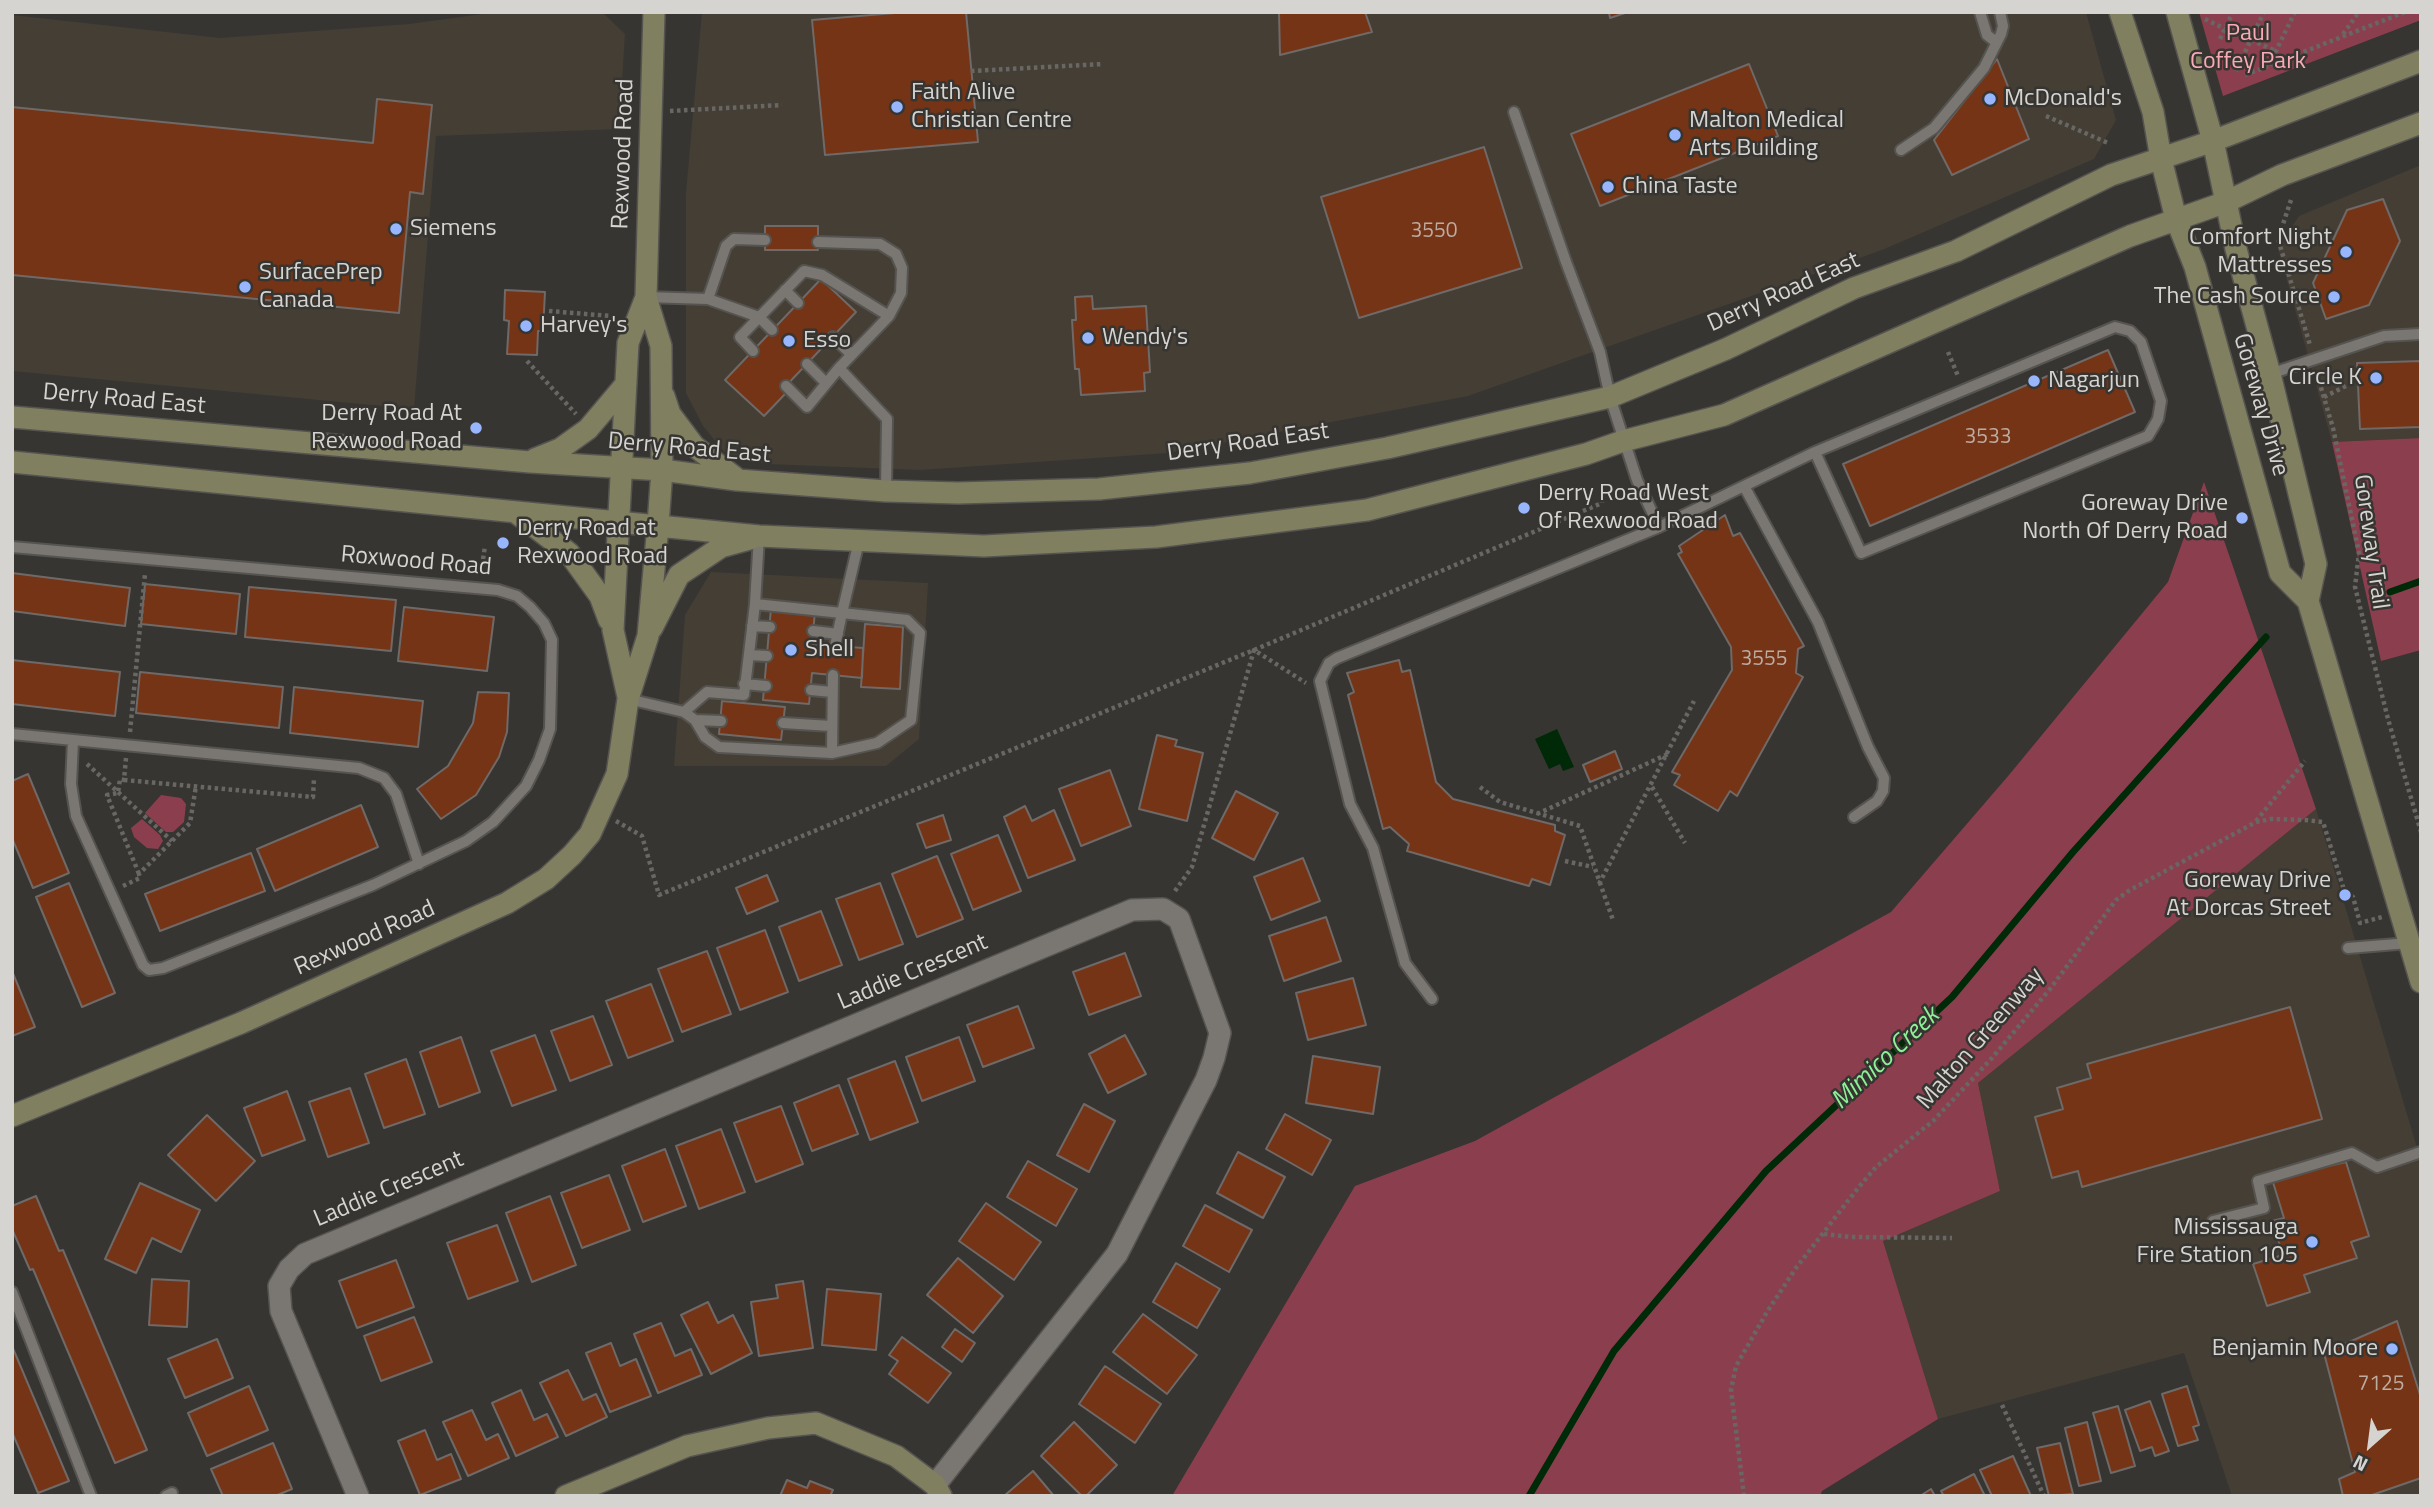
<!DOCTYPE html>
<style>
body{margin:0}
#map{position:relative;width:2433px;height:1508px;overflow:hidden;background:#373531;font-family:"Titillium Web",sans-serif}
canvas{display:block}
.frame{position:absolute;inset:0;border:14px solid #d5d4d1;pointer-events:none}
.north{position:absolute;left:2335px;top:1410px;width:70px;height:70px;-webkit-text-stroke:5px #373531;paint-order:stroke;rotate:208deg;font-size:19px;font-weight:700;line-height:28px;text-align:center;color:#d5d4d1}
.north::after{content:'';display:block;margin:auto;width:24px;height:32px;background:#d5d4d1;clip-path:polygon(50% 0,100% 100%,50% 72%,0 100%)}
</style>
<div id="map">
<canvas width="2433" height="1508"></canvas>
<div class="frame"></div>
<div class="north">N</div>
</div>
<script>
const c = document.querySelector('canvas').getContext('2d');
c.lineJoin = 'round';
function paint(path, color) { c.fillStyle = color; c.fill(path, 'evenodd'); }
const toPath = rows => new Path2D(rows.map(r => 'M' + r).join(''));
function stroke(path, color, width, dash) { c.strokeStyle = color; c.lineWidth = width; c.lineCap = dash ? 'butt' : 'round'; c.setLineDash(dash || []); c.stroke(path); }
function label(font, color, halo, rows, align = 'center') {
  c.font = font + ' "Titillium Web",sans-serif'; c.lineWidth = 5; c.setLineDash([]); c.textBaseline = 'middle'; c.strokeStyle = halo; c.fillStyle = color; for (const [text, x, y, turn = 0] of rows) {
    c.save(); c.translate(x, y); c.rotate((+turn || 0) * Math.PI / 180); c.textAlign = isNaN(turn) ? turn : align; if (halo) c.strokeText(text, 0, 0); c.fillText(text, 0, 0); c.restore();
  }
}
paint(toPath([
 [497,12,602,12,625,34,619,129,436,136,414,409,12,371,12,15,220,38,409,24],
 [702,12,2086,12,2116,120,2094,159,1882,250,1468,396,1169,453,920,470,767,464,726,454,703,426,686,393,686,193],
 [2421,165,2421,438,2332,442,2278,248,2299,216],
 [711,572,928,583,919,739,886,766,674,766,685,615],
 [2316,809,2421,1161,2421,1496,2232,1496,2184,1353,1938,1419,1883,1241,2000,1191,1978,1083]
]), '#443e35');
paint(toPath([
 [2199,12,2421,12,2421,20,2223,96],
 [2421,438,2421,650,2381,661,2332,442],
 [2204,482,2316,809,1978,1083,2000,1191,1883,1241,1938,1419,1822,1491,1820,1496,1172,1496,1355,1186,1475,1141,1891,912,2009,775,2168,582],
 [161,795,181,798,186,804,184,822,173,832,166,832,145,813],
 [142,819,160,835,163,841,158,849,147,848,134,837,131,828]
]), '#8b3f4e');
paint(toPath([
 [1557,729,1574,767,1563,771,1560,764,1549,769,1535,739]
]), '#002907');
stroke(toPath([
 [2390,592,2421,581],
 [1529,1496,1614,1351,1766,1171,1952,997,2073,852,2266,637]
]), '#002907', 7);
const building = toPath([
 [907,12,966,12,978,142,825,155,812,20,907,12],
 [1279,12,1365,12,1372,32,1280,55,1279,12],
 [1609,12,1628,12,1610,18,1609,12],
 [1997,59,2029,139,1952,175,1934,140,1997,59],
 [1749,64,1778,136,1600,206,1571,134,1749,64],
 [377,99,432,105,423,194,410,192,399,313,12,275,12,107,373,143,377,99],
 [1484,147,1522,268,1359,318,1321,197,1484,147],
 [2383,199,2400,241,2369,305,2326,319,2313,283,2347,210,2383,199],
 [765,226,818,226,818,250,765,250,765,226],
 [821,279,856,312,782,390,786,393,764,416,725,380,821,279],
 [505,290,545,292,543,331,538,331,537,355,507,354,509,321,504,320,505,290],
 [1092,296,1093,309,1146,306,1150,372,1144,373,1145,391,1081,395,1079,369,1075,369,1072,320,1076,320,1075,297,1092,296],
 [2108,350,2135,412,1870,526,1843,464,2108,350],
 [2421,361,2421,427,2360,429,2357,363,2421,361],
 [1725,515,1733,536,1740,533,1804,646,1798,649,1796,673,1803,677,1737,796,1730,791,1718,811,1674,785,1680,775,1672,772,1732,670,1731,647,1678,554,1682,552,1679,546,1725,515],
 [12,573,130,588,125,626,12,611,12,573],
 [145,584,240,594,236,634,141,624,145,584],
 [249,587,396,600,391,651,245,637,249,587],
 [404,607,494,617,487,671,398,661,404,607],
 [771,608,815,611,812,644,863,648,862,678,812,673,809,704,763,700,771,608],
 [865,624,903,627,900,689,861,687,865,624],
 [12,660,120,672,115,716,12,704,12,660],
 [1399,660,1402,672,1410,670,1436,782,1453,799,1555,825,1555,831,1565,835,1550,885,1532,879,1529,886,1407,851,1409,844,1390,827,1383,829,1348,695,1354,692,1347,673,1399,660],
 [140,672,283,687,279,728,136,713,140,672],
 [294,687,423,701,418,747,290,733,294,687],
 [478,692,509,693,507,732,499,757,476,795,441,819,417,789,448,766,473,723,478,692],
 [722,701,785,707,781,740,719,734,722,701],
 [1157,735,1177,740,1175,746,1203,753,1187,821,1139,809,1157,735],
 [1615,751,1622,769,1590,782,1583,765,1615,751],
 [1110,770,1131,826,1081,846,1059,789,1110,770],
 [28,774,69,873,33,888,12,838,12,781,28,774],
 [1236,791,1278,813,1254,860,1212,838,1236,791],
 [361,805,378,847,275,891,257,849,361,805],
 [1025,806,1032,821,1054,810,1075,860,1028,878,1004,817,1025,806],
 [943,815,951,840,926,848,917,824,943,815],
 [998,835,1021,891,973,910,951,854,998,835],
 [251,853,265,891,160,931,145,894,251,853],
 [937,856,963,919,917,937,892,874,937,856],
 [1303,858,1320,901,1271,920,1254,877,1303,858],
 [767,875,778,901,747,914,736,888,767,875],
 [69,883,115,993,82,1007,36,897,69,883],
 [880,883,903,944,859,960,836,899,880,883],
 [821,911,842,965,799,981,779,927,821,911],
 [1326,917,1341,961,1284,981,1269,936,1326,917],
 [765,930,788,992,740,1010,717,948,765,930],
 [707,951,731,1014,682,1032,658,969,707,951],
 [1125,953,1141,996,1089,1015,1073,972,1125,953],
 [12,971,35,1027,12,1036,12,971],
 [1353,978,1366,1025,1308,1040,1296,993,1353,978],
 [651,984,673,1041,628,1058,606,1001,651,984],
 [1018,1006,1034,1048,983,1067,967,1025,1018,1006],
 [2290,1007,2322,1119,2082,1187,2078,1171,2052,1178,2035,1117,2063,1109,2057,1088,2091,1078,2087,1064,2290,1007],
 [593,1016,612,1065,570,1081,551,1031,593,1016],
 [535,1035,556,1090,512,1106,491,1051,535,1035],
 [1125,1035,1146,1074,1108,1093,1089,1054,1125,1035],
 [461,1037,480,1092,439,1107,420,1052,461,1037],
 [959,1037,975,1081,922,1101,906,1057,959,1037],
 [1313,1056,1380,1067,1373,1114,1306,1103,1313,1056],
 [406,1059,425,1114,384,1128,365,1074,406,1059],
 [895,1061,918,1122,870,1140,848,1079,895,1061],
 [839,1085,858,1134,812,1151,794,1103,839,1085],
 [350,1088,369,1143,328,1157,309,1102,350,1088],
 [287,1091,305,1140,262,1156,244,1108,287,1091],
 [1084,1104,1115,1121,1089,1172,1057,1155,1084,1104],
 [781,1106,803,1164,756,1182,734,1123,781,1106],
 [1285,1114,1331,1140,1312,1175,1266,1149,1285,1114],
 [207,1115,255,1161,216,1201,168,1155,207,1115],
 [721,1129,745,1192,699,1209,676,1146,721,1129],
 [665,1149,686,1206,643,1222,622,1166,665,1149],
 [1238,1152,1285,1177,1263,1218,1217,1193,1238,1152],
 [1028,1161,1077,1189,1056,1226,1007,1197,1028,1161],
 [2346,1162,2369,1236,2351,1242,2357,1258,2304,1275,2310,1292,2267,1306,2253,1264,2283,1255,2272,1221,2284,1218,2272,1179,2346,1162],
 [609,1175,630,1230,582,1248,561,1193,609,1175],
 [140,1183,200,1210,181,1252,152,1238,136,1273,105,1259,140,1183],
 [36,1196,59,1251,63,1250,147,1450,115,1463,33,1269,30,1270,12,1229,12,1206,36,1196],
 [550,1196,576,1265,532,1282,506,1213,550,1196],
 [986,1203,1041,1242,1014,1280,959,1241,986,1203],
 [1205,1205,1252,1230,1229,1272,1183,1246,1205,1205],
 [497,1225,518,1281,468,1299,447,1243,497,1225],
 [958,1258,1003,1296,973,1333,927,1295,958,1258],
 [396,1260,414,1307,357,1328,339,1281,396,1260],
 [1176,1263,1220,1289,1197,1328,1153,1302,1176,1263],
 [152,1279,189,1281,187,1327,149,1325,152,1279],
 [803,1281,813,1348,759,1356,751,1302,778,1298,776,1285,803,1281],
 [827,1289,881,1294,876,1350,822,1345,827,1289],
 [708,1302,718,1323,733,1315,752,1353,711,1374,681,1315,708,1302],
 [1143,1314,1197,1355,1167,1394,1113,1352,1143,1314],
 [414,1317,432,1362,381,1381,364,1336,414,1317],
 [2397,1321,2421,1398,2421,1478,2369,1496,2343,1496,2339,1479,2355,1472,2324,1353,2397,1321],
 [661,1323,675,1356,691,1349,702,1375,658,1393,634,1334,661,1323],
 [955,1329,975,1343,962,1362,942,1347,955,1329],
 [902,1337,951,1373,928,1403,889,1374,898,1361,889,1355,902,1337],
 [217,1339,233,1378,185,1398,168,1359,217,1339],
 [611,1343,620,1366,636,1359,651,1396,610,1412,586,1353,611,1343],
 [12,1346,69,1481,38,1493,12,1432,12,1346],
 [1105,1366,1161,1404,1135,1443,1079,1404,1105,1366],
 [568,1370,583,1400,596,1394,607,1417,566,1436,540,1383,568,1370],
 [249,1386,268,1430,207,1456,188,1413,249,1386],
 [2187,1386,2199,1425,2193,1427,2198,1440,2178,1446,2162,1394,2187,1386],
 [521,1390,534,1420,547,1414,558,1437,516,1456,492,1403,521,1390],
 [2150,1401,2169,1451,2155,1456,2152,1447,2140,1451,2125,1410,2150,1401],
 [2118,1406,2135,1466,2111,1473,2093,1413,2118,1406],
 [472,1410,486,1440,498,1434,509,1458,468,1476,443,1422,472,1410],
 [1074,1422,1117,1465,1086,1496,1082,1496,1041,1456,1074,1422],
 [2087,1422,2101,1481,2079,1486,2065,1428,2087,1422],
 [425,1430,437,1460,451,1454,461,1479,420,1495,398,1441,425,1430],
 [273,1443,292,1489,275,1496,223,1496,211,1469,273,1443],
 [2060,1443,2073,1494,2049,1496,2037,1448,2060,1443],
 [2013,1456,2031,1496,1992,1496,1980,1470,2013,1456],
 [1033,1471,1054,1496,1004,1496,1033,1471],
 [1974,1474,1985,1496,1944,1496,1941,1491,1974,1474],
 [787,1480,807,1488,810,1481,833,1490,830,1496,780,1496,787,1480],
 [1931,1489,1935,1496,1920,1496,1931,1489]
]);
paint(building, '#753415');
stroke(building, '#6f6967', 2);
const lane = toPath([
 [1980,12,1987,35,1996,42],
 [1514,112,1566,262,1600,352,1610,397,1637,480,1659,527],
 [1901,150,1934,128,1984,68,2001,34,2003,26,2000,12],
 [818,242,880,244,896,254,902,268,901,293,889,316],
 [785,290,798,303],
 [646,297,708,299,759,317,772,330],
 [708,299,726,246,734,239,765,240],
 [833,337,851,354],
 [753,351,740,337,804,271,822,275,889,316,839,368,887,419,886,491],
 [807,364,826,383],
 [2270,374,2384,336,2421,334],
 [786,386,807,407,839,368],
 [1744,486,1815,452,2115,327,2130,331,2141,342,2161,401,2158,419,2148,436,1861,553,1815,452],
 [759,536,755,604,842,613,859,541],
 [12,547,498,590,517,596,530,607,544,623,552,640,550,729,539,760,526,786,493,822,466,841,373,885,163,968,149,970,143,965,76,816,71,784,73,741],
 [752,626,770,627],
 [813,631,838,634],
 [749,655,767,656],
 [744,684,766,686],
 [811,690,832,692],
 [628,699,684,712,695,720,705,737,719,747,832,753,833,675],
 [684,712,707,692,744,695,755,604],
 [695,720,721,721],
 [783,723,831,726],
 [12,734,359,768,384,778,396,794,419,864],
 [832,753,877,743,911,720,920,633,907,620,842,613,835,646],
 [2348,948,2409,943],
 [1432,999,1405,963,1373,848,1350,804,1320,681,1329,663,1337,658,1659,527,1744,486,1818,622,1868,747,1884,778,1883,791,1877,801,1854,817],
 [2213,1221,2264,1208,2258,1181,2352,1153,2377,1167,2421,1152],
 [12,1292,91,1496],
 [166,1496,172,1493]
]);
const street = toPath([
 [358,1496,281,1311,279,1286,289,1269,305,1254,1132,910,1163,909,1179,919,1220,1033,1214,1058,1206,1080,1117,1254,935,1485]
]);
const secondary = toPath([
 [2120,12,2153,112,2161,159,2176,219,2195,267,2280,573,2308,601,2421,982],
 [2177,12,2213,141,2236,249,2270,374,2316,564,2308,601],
 [664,396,670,414,694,446,736,478],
 [12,417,530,462,662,470,737,480,886,491,958,493,1099,489,1250,473,1387,448,1610,397,1726,349,1854,288,1956,251,2111,175,2213,141,2421,61],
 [535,459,560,449,588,429,626,384],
 [12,462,759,536,984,546,1156,537,1367,510,1586,454,1623,441,1724,415,2130,236,2226,202,2282,175,2421,123],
 [515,512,569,553,600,596,609,620],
 [652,628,679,575,721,547,750,539],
 [628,697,613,630,628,343,646,297],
 [12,1116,241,1023,507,903,546,879,572,855,590,834,617,774,628,699,648,636,658,525,662,470,661,346,646,297,654,12],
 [566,1496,687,1446,768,1428,816,1423,896,1456,935,1485,941,1496]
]);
stroke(lane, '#565450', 14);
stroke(street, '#565450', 24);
stroke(secondary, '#565450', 24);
stroke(toPath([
 [2205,19,2225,29],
 [2343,34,2359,12],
 [2220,39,2233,12],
 [2251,40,2276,51],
 [2269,65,2295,12],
 [971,71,1103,64],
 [2236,71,2264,12],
 [2245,75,2405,12],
 [670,111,782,105],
 [2046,116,2108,143],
 [2291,200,2278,239,2310,345],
 [549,311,610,316],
 [1948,352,1958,376],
 [527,361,576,414],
 [2317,374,2333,428,2359,553,2355,587,2388,719,2421,832],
 [2324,397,2352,383],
 [481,573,485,546],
 [130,732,145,574],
 [126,758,124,780,120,779,118,793,107,795,139,874],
 [87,764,172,841],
 [124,780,313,797,314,778],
 [1480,787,1500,802,1580,826,1613,920],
 [1652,787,1685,843],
 [1537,814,1668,754],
 [616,821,642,836,659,895,1254,650,1602,503,1602,494,1606,492],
 [2256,821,2305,761],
 [1565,861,1593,867],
 [1599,884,1694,701],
 [123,886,140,878,139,874,190,823,196,786],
 [1175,891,1192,867,1254,650,1306,683],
 [1824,1234,1851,1237,1952,1238],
 [2002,1405,2044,1496],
 [1744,1496,1731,1390,1736,1366,1767,1312,1796,1268,1858,1188,1876,1167,1933,1121,1992,1058,2050,989,2116,900,2130,890,2256,822,2271,819,2305,820,2323,822,2344,890,2353,897,2360,923,2382,917]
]), '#696763', 4.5, [3.5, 3.5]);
stroke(lane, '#7a7773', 10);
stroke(street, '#7a7773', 21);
stroke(secondary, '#807f60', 21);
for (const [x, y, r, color] of [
 [1990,99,7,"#98b6fd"],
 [897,107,7,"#98b6fd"],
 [1675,135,7,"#98b6fd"],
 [1608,187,7,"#98b6fd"],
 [396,229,7,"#98b6fd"],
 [2346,252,7,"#98b6fd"],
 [245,287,7,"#98b6fd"],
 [2334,297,7,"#98b6fd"],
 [526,326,7,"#98b6fd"],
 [1088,338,7,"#98b6fd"],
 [789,341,7,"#98b6fd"],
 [2376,378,7,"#98b6fd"],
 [2034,381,7,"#98b6fd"],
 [476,428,7,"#98b6fd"],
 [1524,508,7,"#98b6fd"],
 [2242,518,7,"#98b6fd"],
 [503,543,7,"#98b6fd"],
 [791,650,7,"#98b6fd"],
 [2345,895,7,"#98b6fd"],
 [2312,1242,7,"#98b6fd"],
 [2392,1349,7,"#98b6fd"]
]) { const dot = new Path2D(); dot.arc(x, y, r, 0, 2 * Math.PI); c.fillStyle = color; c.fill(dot); stroke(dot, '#373531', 2.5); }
label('21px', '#bdaca2', null, [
 ["3550",1434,232],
 ["3533",1988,438],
 ["3555",1764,660],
 ["7125",2381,1385]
]);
label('24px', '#f8aab5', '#373531', [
 ["Paul",2248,34],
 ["Coffey Park",2248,62]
]);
label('24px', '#d5d4d1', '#373531', [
 ["Faith Alive",911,93],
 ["Christian Centre",911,121],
 ["McDonald's",2004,99],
 ["Malton Medical",1689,121],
 ["Arts Building",1689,149],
 ["China Taste",1622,187],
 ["Siemens",410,229],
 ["Comfort Night",2332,238,"right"],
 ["Mattresses",2332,266,"right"],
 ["SurfacePrep",259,273],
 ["Canada",259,301],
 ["The Cash Source",2320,297,"right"],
 ["Harvey's",540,326],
 ["Wendy's",1102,338],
 ["Esso",803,341],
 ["Circle K",2362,378,"right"],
 ["Nagarjun",2048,381],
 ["Derry Road At",462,414,"right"],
 ["Rexwood Road",462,442,"right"],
 ["Derry Road West",1538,494],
 ["Of Rexwood Road",1538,522],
 ["Goreway Drive",2228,504,"right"],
 ["North Of Derry Road",2228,532,"right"],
 ["Derry Road at",517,529],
 ["Rexwood Road",517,557],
 ["Shell",805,650],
 ["Goreway Drive",2331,881,"right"],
 ["At Dorcas Street",2331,909,"right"],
 ["Mississauga",2298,1228,"right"],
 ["Fire Station 105",2298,1256,"right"],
 ["Benjamin Moore",2378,1349,"right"]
], 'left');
label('24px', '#d5d4d1', '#373531', [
 ["Rexwood Road",624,154,-88],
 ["Derry Road East",1784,293,-24],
 ["Derry Road East",124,400,5],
 ["Goreway Drive",2260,405,74],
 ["Derry Road East",1248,443,-8],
 ["Derry Road East",689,449,5],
 ["Goreway Trail",2370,542,82],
 ["Roxwood Road",416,562,5],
 ["Rexwood Road",365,939,-24],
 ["Laddie Crescent",913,973,-23],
 ["Malton Greenway",1981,1039,-49],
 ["Laddie Crescent",389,1190,-23]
]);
label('italic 26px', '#8df197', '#373531', [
 ["Mimico Creek",1886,1059,-43]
]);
</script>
